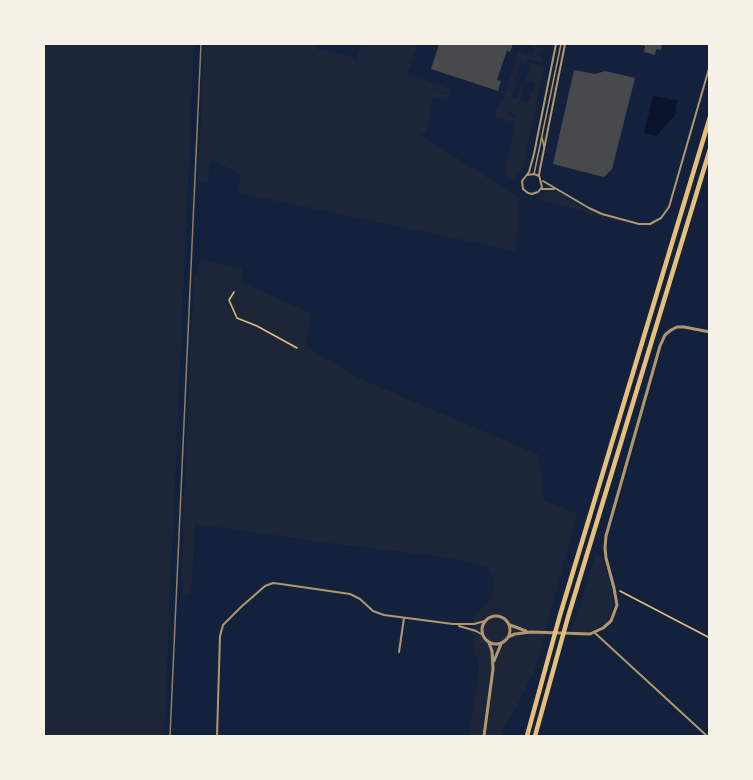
<!DOCTYPE html>
<style>
body{margin:0}
#map{position:relative;width:753px;height:780px;overflow:hidden;background:#14213d;font-family:"Noto Sans",sans-serif}
canvas{display:block}
.frame{position:absolute;inset:0;border:45px solid #f6f1e7;pointer-events:none}
</style>
<div id="map">
<canvas width="753" height="780"></canvas>
<div class="frame"></div>
</div>
<script>
const c = document.querySelector('canvas').getContext('2d');
c.lineJoin = 'round';
function paint(path, color) { c.fillStyle = color; c.fill(path, 'evenodd'); }
const toPath = rows => new Path2D(rows.map(r => 'M' + r).join(''));
function stroke(path, color, width, dash) { c.strokeStyle = color; c.lineWidth = width; c.lineCap = dash ? 'butt' : 'round'; c.setLineDash(dash || []); c.stroke(path); }
paint(toPath([
 [44,44,194,44,164,736,44,736],
 [204,44,319,44,317,49,353,57,356,60,362,44,418,44,407,75,450,89,449,94,402,78,448,95,447,101,433,96,426,134,420,134,520,199,515,251,239,193,240,174,212,160,209,168,208,182,198,181],
 [532,45,544,49,541,49,539,56,542,58,541,63,528,59,526,60,524,64,522,63,523,59,521,61,514,81,517,82,512,97,517,99,520,86,524,86,517,111,523,92,521,101,528,103,535,83,528,80,525,86,525,83,530,66,527,64,530,63,544,67,523,170,516,175,515,178,511,178,504,175,503,172,505,172,515,123,513,122,516,115,504,109,508,112,507,115,513,117,512,122,494,116,499,106,501,107,499,105,503,101,519,51,531,56,534,48,531,47],
 [548,189,557,192,590,211,640,228,535,198,541,196],
 [199,259,242,269,241,282,310,313,306,346,356,377,539,455,544,500,577,514,535,669,517,706,500,736,469,736,479,667,472,640,473,617,492,597,493,581,488,567,445,557,329,543,195,524,191,594,182,596,183,582,181,581,184,538,183,522,194,274,198,274],
 [596,553,602,557,612,590,613,609,606,622,598,628,588,632,572,632]
]), '#1d2539');
paint(toPath([
 [653,96,677,100,675,115,656,136,644,133]
]), '#0b132b');
paint(toPath([
 [439,44,513,44,510,52,507,50,497,80,501,81,498,91,431,69],
 [637,44,662,44,661,50,656,49,655,55,644,52,645,46],
 [574,70,595,74,605,71,635,78,612,169,604,177,553,164]
]), '#48494c');
stroke(toPath([
 [234,292,229,300,237,318,257,326,297,348],
 [620,591,710,638]
]), '#e5c07b', 1.5);
stroke(toPath([
 [542,137,544,147],
 [534,174,561,44]
]), '#b1986c', 1.5);
stroke(toPath([
 [556,44,534,154,529,172,522,181,523,189,528,193,532,194,538,192,542,187,539,175,540,169,565,44],
 [527,175,534,174,539,176],
 [543,181,589,208,602,214,639,224,650,224,661,218,669,207,710,65],
 [542,189,554,189],
 [459,626,476,631,483,635],
 [595,633,707,736],
 [399,652,404,618],
 [217,736,220,636,223,625,241,607,265,586,273,583,281,584,350,594,360,599,373,611,384,615,453,624,474,624,485,621]
]), '#b1986c', 2);
stroke(toPath([
 '482 630a14 14 0 1 1 28 0a14 14 0 1 1-28 0Z',
 [510,625,526,631],
 [508,637,515,634,531,632,590,634,603,628,611,621,617,605,614,588,606,558,605,548,606,536,660,346,665,335,671,330,677,327,684,327,710,332],
 [494,661,501,644],
 [484,736,493,669,492,651,489,643]
]), '#b1986c', 3);
stroke(toPath([
 [527,736,560,615,710,117],
 [535,736,568,617,710,149]
]), '#e5c07b', 4.5);
stroke(toPath([
 [170,736,201,44]
]), '#918062', 1.5);
</script>
